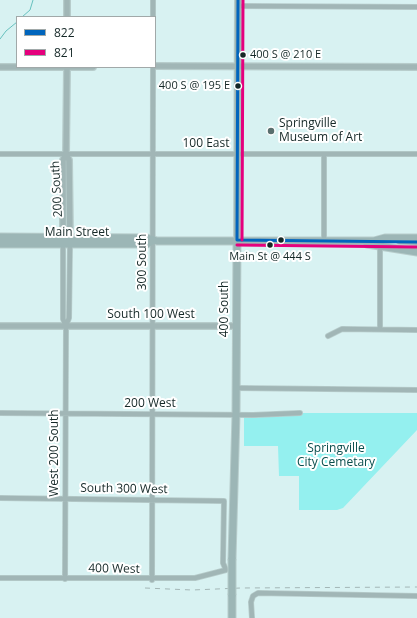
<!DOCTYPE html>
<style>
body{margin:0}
#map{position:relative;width:417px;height:618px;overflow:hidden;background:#d8f2f2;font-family:"Open Sans",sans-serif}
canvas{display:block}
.legend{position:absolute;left:16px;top:16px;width:140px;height:52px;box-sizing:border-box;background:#fff;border:1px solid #a1a9a9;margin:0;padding:5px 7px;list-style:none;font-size:12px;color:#152827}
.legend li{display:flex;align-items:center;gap:8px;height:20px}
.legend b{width:20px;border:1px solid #a1a9a9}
</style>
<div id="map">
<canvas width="417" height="618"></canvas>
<ul class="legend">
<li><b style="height:5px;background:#0065bd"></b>822</li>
<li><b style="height:5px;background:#e5007d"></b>821</li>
</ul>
</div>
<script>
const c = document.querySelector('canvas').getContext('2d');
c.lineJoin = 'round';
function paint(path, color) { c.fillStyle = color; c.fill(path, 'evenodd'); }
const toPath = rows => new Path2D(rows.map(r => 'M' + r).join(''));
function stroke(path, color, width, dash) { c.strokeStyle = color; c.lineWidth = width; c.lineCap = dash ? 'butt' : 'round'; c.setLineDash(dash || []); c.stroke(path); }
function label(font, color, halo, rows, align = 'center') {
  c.font = font + ' "Open Sans",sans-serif'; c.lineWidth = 4; c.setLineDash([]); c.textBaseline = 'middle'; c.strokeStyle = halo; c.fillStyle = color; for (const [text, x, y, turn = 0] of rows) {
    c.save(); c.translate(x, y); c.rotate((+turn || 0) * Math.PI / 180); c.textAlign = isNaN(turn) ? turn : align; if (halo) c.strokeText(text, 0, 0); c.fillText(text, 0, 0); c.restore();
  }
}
paint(toPath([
 [244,413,417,413,417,430,343,508,337,510,299,510,299,476,279,476,278,446,244,446]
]), '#94f0ef');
stroke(toPath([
 [22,17,30,10,33,0],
 [0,39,6,31,17,22]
]), '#67c0be', 1);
const minor = toPath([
 [238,6,417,7],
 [153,17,153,0],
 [0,154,417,154],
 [324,241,324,154],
 [63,244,63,319,66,326],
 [380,244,380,328],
 [328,336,342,329,417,330],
 [236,388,417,390],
 [0,413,253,415,300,413],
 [0,498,224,501,223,563,226,570,195,578,0,578],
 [65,579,66,326,69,318,70,244],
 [152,580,153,67],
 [252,618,251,602,253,596,258,593,417,596]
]);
const tertiary = toPath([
 [67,0,67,17],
 [155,66,417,67],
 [0,67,93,67],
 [67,67,66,154,69,160,70,240],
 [63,240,63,160,66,154],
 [0,326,236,326]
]);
const secondary = toPath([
 [237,240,238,0],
 [400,241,417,242]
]);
const primary = toPath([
 [0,237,147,238,157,241,374,241,385,238,417,238],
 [0,244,147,244,153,240],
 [367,244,417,252],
 [232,559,236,414,237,240],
 [232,595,232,618]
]);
stroke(minor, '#b7cccb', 6);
stroke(tertiary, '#b7cccb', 8);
stroke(secondary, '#b7cccb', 8);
stroke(primary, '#b7cccb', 9);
stroke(minor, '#a1b6b6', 4.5);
stroke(tertiary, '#a1b6b6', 5.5);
stroke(secondary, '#9bb4b3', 6);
stroke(primary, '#9cb6b6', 7);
stroke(toPath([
 [145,588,192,590,241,588,417,587]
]), '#a3b6b6', 1, [5, 5]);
const primaryBridge = toPath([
 [232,595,232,559]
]);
stroke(primaryBridge, '#b7cccb', 9, []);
stroke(primaryBridge, '#9cb6b6', 7);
stroke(toPath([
 [237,240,238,0],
 [237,240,417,242]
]), '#0065bd', 3);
stroke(toPath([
 [242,240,243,0],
 [237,245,417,247]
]), '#e5007d', 3);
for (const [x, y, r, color] of [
 [243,55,3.5,"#152827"],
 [238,86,3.5,"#152827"],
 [271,131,4,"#596f6e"],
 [281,240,3.5,"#152827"],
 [270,245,3.5,"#152827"]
]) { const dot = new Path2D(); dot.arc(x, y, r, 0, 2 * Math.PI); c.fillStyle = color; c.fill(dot); stroke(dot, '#fff', 1.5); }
label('11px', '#152827', '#fff', [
 ["400 S @ 210 E",250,55],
 ["400 S @ 195 E",230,86,"right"],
 ["Main St @ 444 S",270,257,"center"]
], 'left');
label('12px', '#152827', '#fff', [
 ["Springville",279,124],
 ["Museum of Art",279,138]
], 'left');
label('12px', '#152827', '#fff', [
 ["100 East",206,144],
 ["200 South",57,189,-93],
 ["Main Street",77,233],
 ["300 South",143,262,-90],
 ["400 South",225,309,-90],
 ["South 100 West",151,315],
 ["200 West",150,404],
 ["West 200 South",55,453,-90],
 ["South 300 West",124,489,1],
 ["400 West",114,569,1]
]);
label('12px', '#094e4d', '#fff', [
 ["Springville",336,449],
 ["City Cemetary",336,463]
]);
</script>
